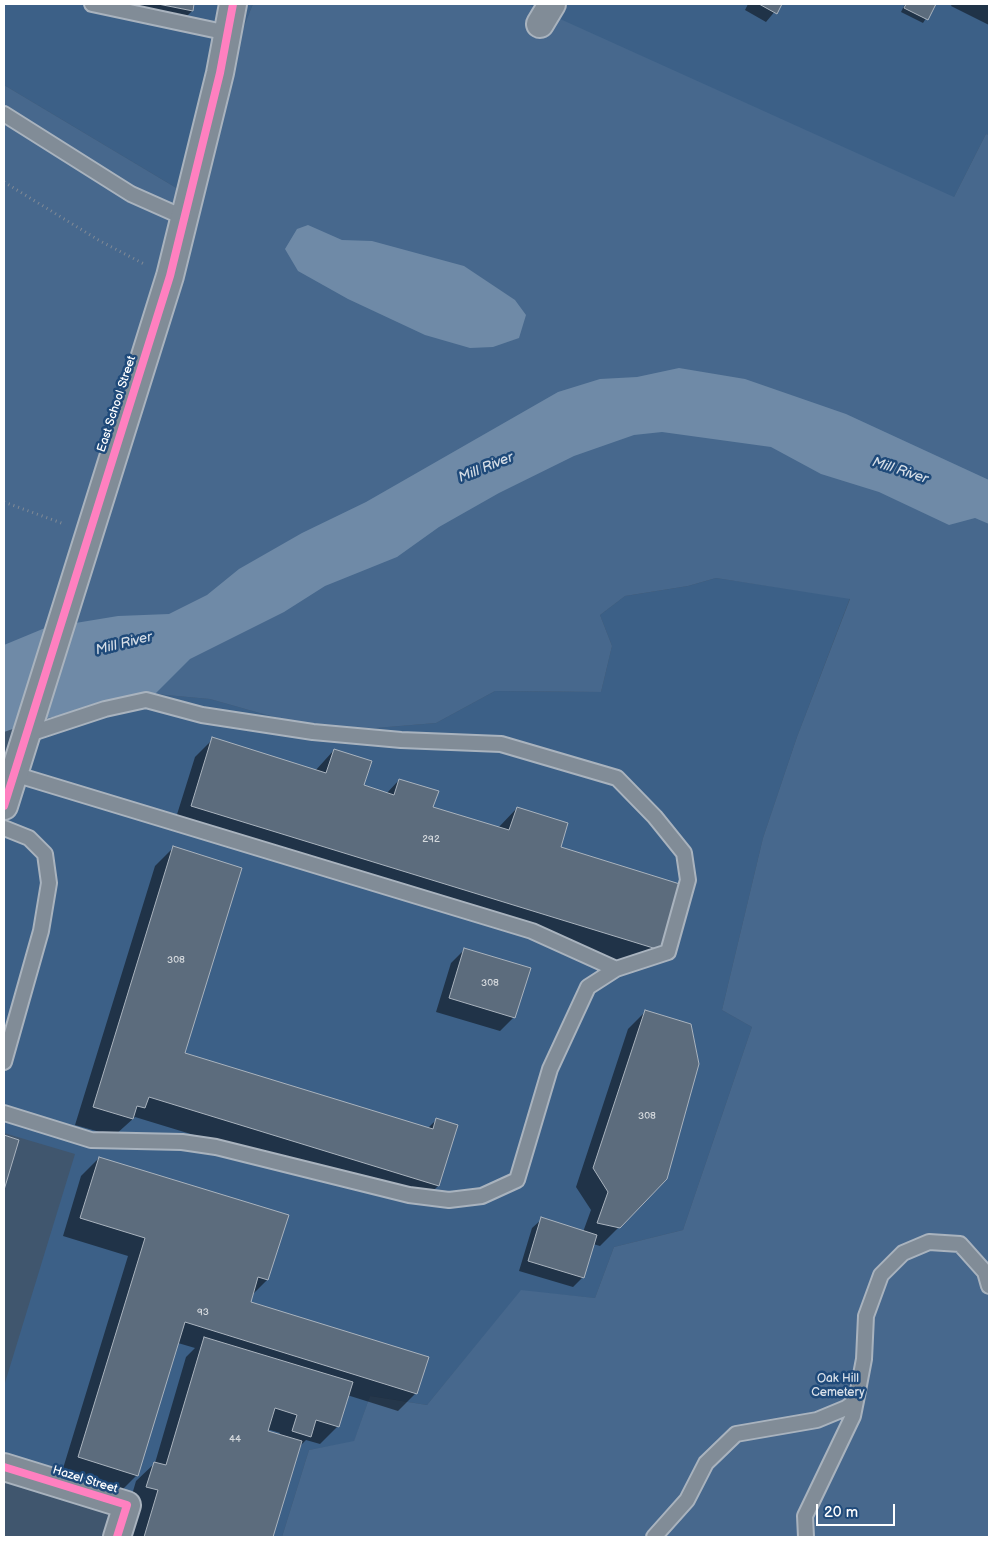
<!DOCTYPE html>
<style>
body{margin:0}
#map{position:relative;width:993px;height:1541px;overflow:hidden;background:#40566e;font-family:"Balsamiq Sans",sans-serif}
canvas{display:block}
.frame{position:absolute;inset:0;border:5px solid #fff;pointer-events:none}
.scale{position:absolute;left:816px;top:1504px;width:79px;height:22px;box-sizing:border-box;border:2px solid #fff;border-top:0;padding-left:6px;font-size:15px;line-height:18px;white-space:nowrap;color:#fff;-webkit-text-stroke:4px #1f4a7a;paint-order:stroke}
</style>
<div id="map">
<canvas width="993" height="1541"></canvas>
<div class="frame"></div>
<div class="scale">20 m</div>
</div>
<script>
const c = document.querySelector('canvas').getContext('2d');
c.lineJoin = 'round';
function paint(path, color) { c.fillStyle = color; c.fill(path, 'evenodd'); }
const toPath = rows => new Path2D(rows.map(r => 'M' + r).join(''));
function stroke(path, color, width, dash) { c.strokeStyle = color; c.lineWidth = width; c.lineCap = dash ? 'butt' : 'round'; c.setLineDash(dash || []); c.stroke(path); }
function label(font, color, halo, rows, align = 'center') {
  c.font = font + ' "Balsamiq Sans",sans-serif'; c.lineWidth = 5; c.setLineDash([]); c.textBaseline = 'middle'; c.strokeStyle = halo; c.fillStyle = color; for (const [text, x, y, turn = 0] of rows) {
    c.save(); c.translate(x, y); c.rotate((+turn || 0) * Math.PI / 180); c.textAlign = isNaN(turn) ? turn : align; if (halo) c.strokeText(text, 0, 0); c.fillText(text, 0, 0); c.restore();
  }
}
paint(toPath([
 [4,4,253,4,178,189,4,85],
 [518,4,989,4,989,135,986,134,951,203],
 [716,578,850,598,797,737,763,838,722,1010,752,1027,683,1230,614,1247,595,1298,521,1291,427,1405,370,1396,354,1442,309,1450,282,1537,136,1537,108,1528,118,1499,4,1462,4,1386,75,1154,4,1133,4,829,39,720,155,694,210,699,327,732,436,723,495,691,601,692,612,646,600,615,625,596,688,586]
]), '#3c6087');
paint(toPath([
 [253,4,527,4,954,197,986,134,989,135,989,1537,282,1537,309,1450,354,1441,370,1396,427,1405,521,1290,595,1298,614,1247,683,1230,752,1027,722,1010,763,838,797,737,850,599,716,578,688,586,625,596,600,615,612,646,601,692,495,691,436,723,327,732,210,699,155,694,71,728,104,619,4,725,4,85,178,189]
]), '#47688d');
paint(toPath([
 [308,225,342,240,372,241,464,266,515,300,526,315,519,338,493,347,470,348,425,335,348,299,298,271,285,249,297,229],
 [679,368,745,379,846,414,989,480,989,524,975,518,949,525,879,492,821,474,771,447,662,432,634,435,574,456,499,493,439,527,397,557,325,586,284,612,190,659,155,694,39,720,4,732,4,645,45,628,118,616,169,614,207,595,239,569,302,533,366,502,558,392,600,379,637,377]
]), '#6f8aa7');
paint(toPath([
 [84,4,193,4,192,11,178,25],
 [748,4,781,4,766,22,745,10],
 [905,4,935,4,923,23,901,12],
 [952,4,989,4,989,25,951,6],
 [213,739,315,771,334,750,363,786,386,794,399,780,432,808,498,828,517,808,662,950,644,968,174,824,195,757],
 [173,848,183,1054,427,1129,437,1119,457,1125,438,1186,420,1204,135,1117,114,1136,75,1125,155,866],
 [464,950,514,1017,500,1031,436,1012,451,963],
 [646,1011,619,1227,600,1246,593,1244,582,1278,573,1287,519,1271,532,1228,542,1219,583,1232,591,1210,576,1187,628,1029],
 [99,1158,267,1280,252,1295,249,1303,416,1393,398,1411,347,1395,338,1426,320,1444,306,1440,298,1448,271,1537,132,1537,140,1508,129,1505,136,1481,155,1463,186,1357,195,1348,178,1343,137,1475,119,1493,61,1475,128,1256,63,1236,81,1176],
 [267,1429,280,1433,279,1435,266,1432]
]), '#0007');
const building = toPath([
 [158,4,194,4,193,11,158,4],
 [759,4,782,4,777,14,759,4],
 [906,4,936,4,928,20,904,8,906,4],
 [212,737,326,773,334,749,372,761,364,785,394,795,399,779,439,791,433,807,509,830,517,807,568,823,561,847,683,885,663,951,191,806,212,737],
 [173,846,242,868,185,1053,433,1129,436,1118,458,1125,439,1186,149,1097,145,1108,137,1106,133,1119,93,1107,173,846],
 [464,948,531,968,515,1018,449,998,464,948],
 [645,1010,691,1024,699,1064,667,1179,620,1228,597,1223,608,1192,593,1168,645,1010],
 [4,1135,19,1140,4,1190,4,1135],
 [99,1157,289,1215,268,1280,258,1277,251,1302,429,1357,417,1394,185,1322,138,1476,78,1457,145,1238,80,1218,99,1157],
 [541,1217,597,1235,584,1278,528,1261,541,1217],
 [204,1337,353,1382,339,1427,316,1420,311,1437,292,1431,297,1415,275,1408,268,1431,302,1441,273,1537,144,1537,158,1490,146,1487,154,1462,166,1465,204,1337]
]);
paint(building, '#5c6c7d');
stroke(building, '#a9b3be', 1);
const service = toPath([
 [92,4,228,33],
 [4,114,131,194,185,218],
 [14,774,532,931,616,969],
 [4,828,29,838,45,854,49,883,41,931,4,1062],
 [4,1113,91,1140,182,1142,216,1147,409,1195,449,1200,482,1196,517,1180,550,1069,588,987,616,969,668,952,688,880,684,853,655,817,617,778,501,744,401,740,313,732,202,715,146,700,105,709,26,735],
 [654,1537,687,1500,706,1463,736,1434,817,1420,846,1408,856,1401,864,1359,866,1316,881,1275,903,1253,929,1242,960,1244,985,1272,989,1286],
 [806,1537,805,1516,853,1416,856,1401]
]);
const minor = toPath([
 [540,24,552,4],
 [4,806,170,276,220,73,233,4],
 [4,1467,127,1505,117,1537]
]);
stroke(service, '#a9b3be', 18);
stroke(minor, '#a9b3be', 30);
stroke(toPath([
 [4,182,100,241,146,265],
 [4,502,64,524]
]), '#808a96', 3, [1, 4]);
stroke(service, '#818c97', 14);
stroke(minor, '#818c97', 26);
stroke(toPath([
 [4,806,170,276,220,73,233,4],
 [4,1467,127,1505,117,1537]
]), '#ff80c0', 8);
label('10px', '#d6dade', null, [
 ["292",431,839],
 ["308",176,960],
 ["308",490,983],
 ["308",647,1116],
 ["93",203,1312],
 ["44",235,1439]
]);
label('12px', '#fff', '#1f4a7a', [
 ["East School Street",117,404,-72],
 ["Hazel Street",85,1480,17]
]);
label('12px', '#dae1e9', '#1f4a7a', [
 ["Oak Hill",838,1379],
 ["Cemetery",838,1393]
]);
label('italic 14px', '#d5dde6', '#1f4a7a', [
 ["Mill River",486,468,-22],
 ["Mill River",900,471,18],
 ["Mill River",124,644,-14]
]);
</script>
